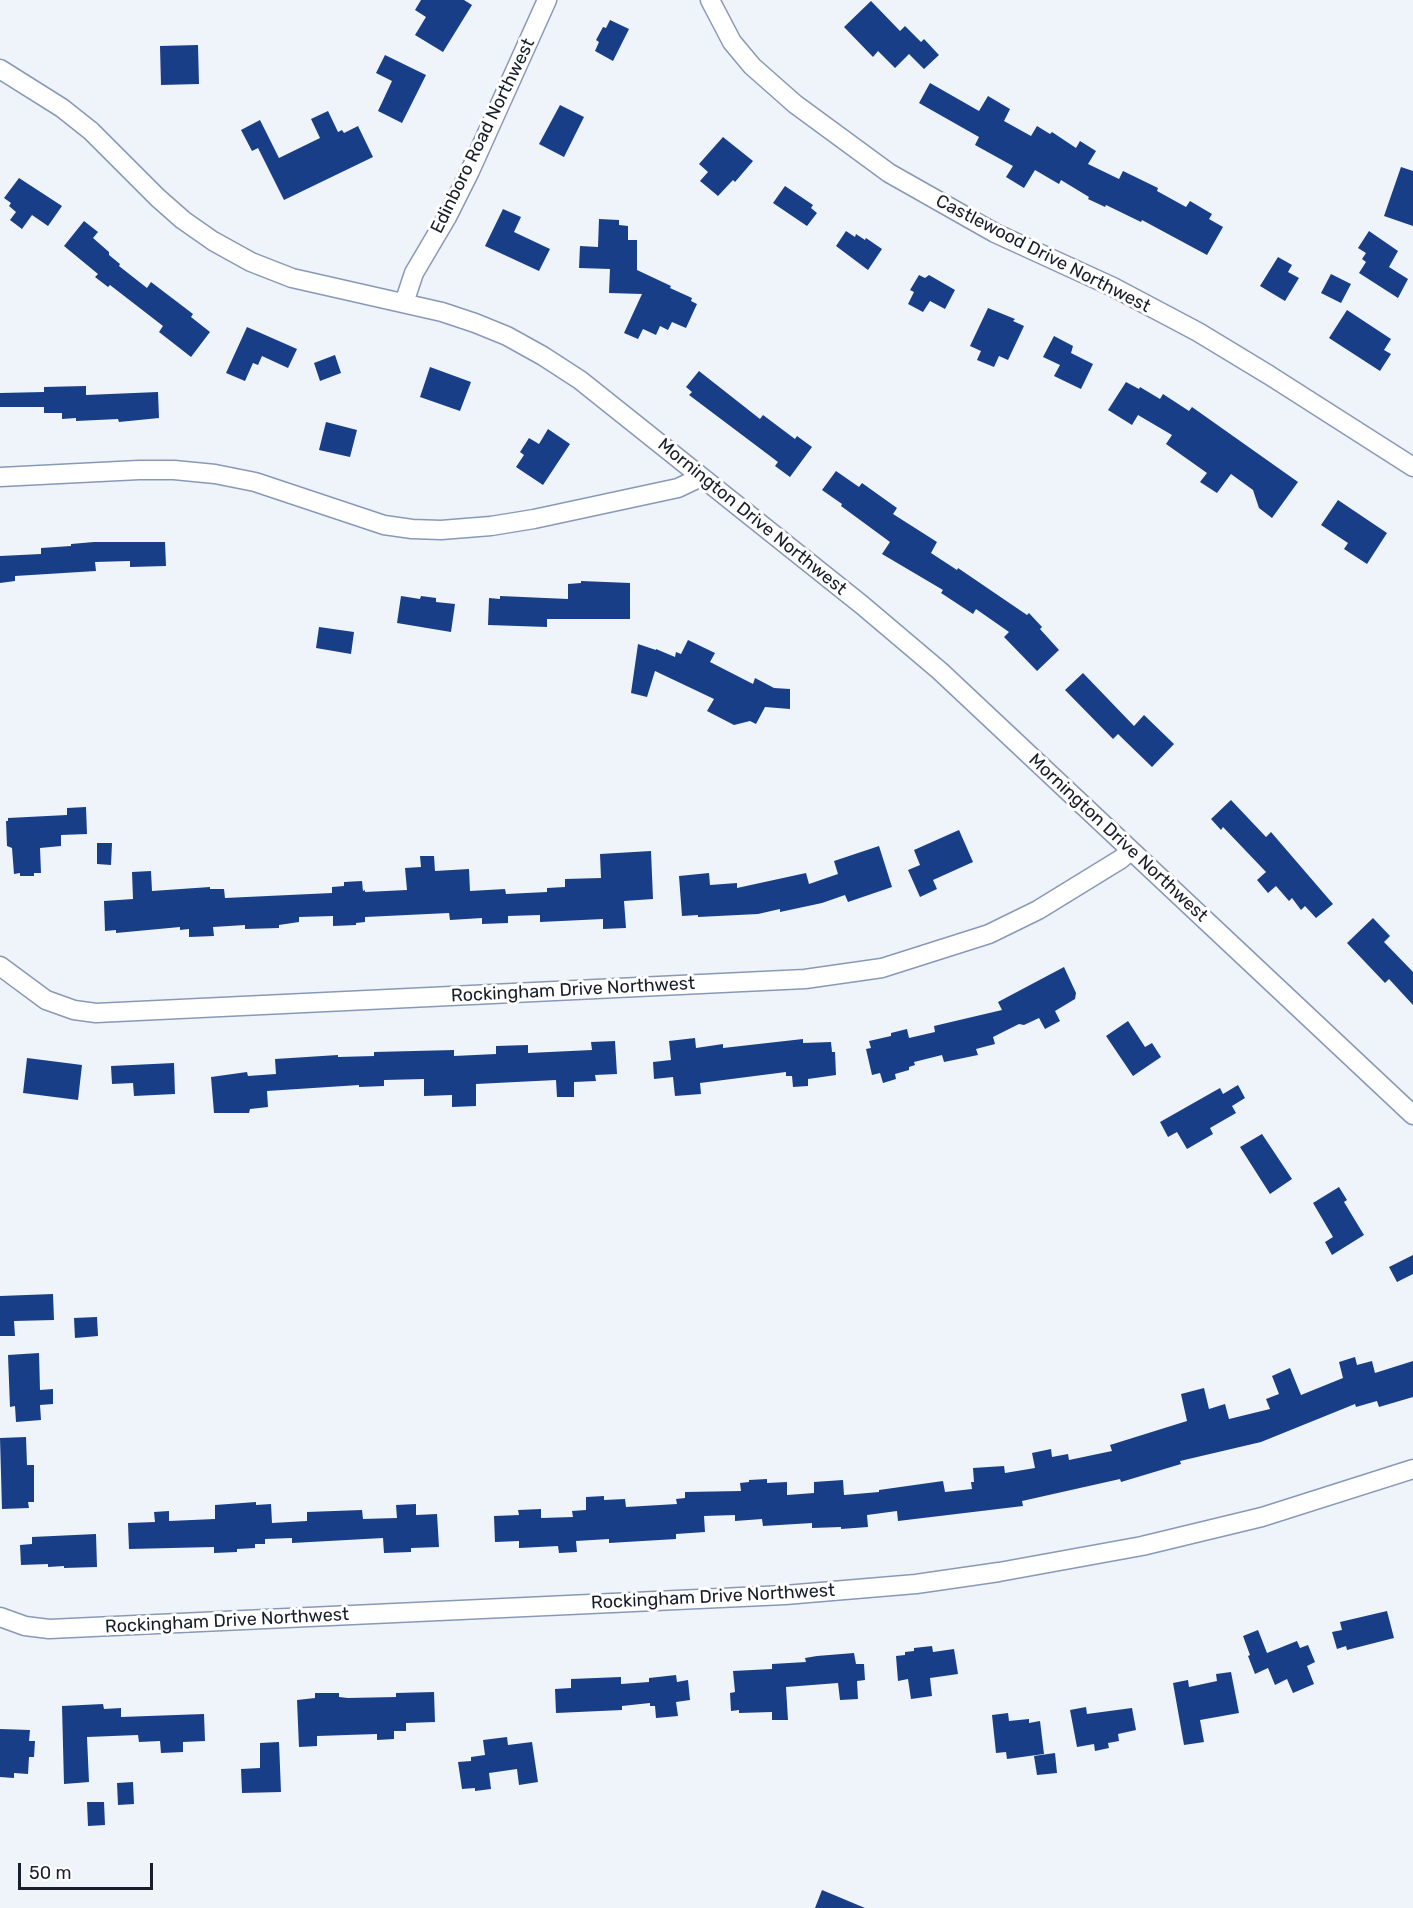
<!DOCTYPE html>
<style>
body{margin:0}
#map{position:relative;width:1413px;height:1908px;overflow:hidden;background:#eff3fa;font-family:Rubik,sans-serif}
canvas{display:block}
.scale{position:absolute;left:18px;top:1863px;width:135px;height:27px;box-sizing:border-box;border:3px solid #181f2a;border-top:0;padding-left:8px;font-size:18px;line-height:21px;white-space:nowrap;color:#181f2a;-webkit-text-stroke:4px #fff;paint-order:stroke}
</style>
<div id="map">
<canvas width="1413" height="1908"></canvas>
<div class="scale">50 m</div>
</div>
<script>
const c = document.querySelector('canvas').getContext('2d');
c.lineJoin = 'round';
function paint(path, color) { c.fillStyle = color; c.fill(path, 'evenodd'); }
const toPath = rows => new Path2D(rows.map(r => 'M' + r).join(''));
function stroke(path, color, width, dash) { c.strokeStyle = color; c.lineWidth = width; c.lineCap = dash ? 'butt' : 'round'; c.setLineDash(dash || []); c.stroke(path); }
function label(font, color, halo, rows, align = 'center') {
  c.font = font + ' Rubik,sans-serif'; c.lineWidth = 6; c.setLineDash([]); c.textBaseline = 'middle'; c.strokeStyle = halo; c.fillStyle = color; for (const [text, x, y, turn = 0] of rows) {
    c.save(); c.translate(x, y); c.rotate((+turn || 0) * Math.PI / 180); c.textAlign = isNaN(turn) ? turn : align; if (halo) c.strokeText(text, 0, 0); c.fillText(text, 0, 0); c.restore();
  }
}
paint(toPath([
 [421,0,464,0,472,5,443,52,415,35,426,17,415,10],
 [871,1,900,31,905,26,921,42,924,39,939,55,924,69,909,54,895,68,878,51,873,57,844,27],
 [610,20,629,29,613,61,595,51,599,42,596,40,603,27,606,28],
 [198,45,199,84,161,85,160,46],
 [385,55,426,75,402,123,378,111,392,81,376,73],
 [930,83,979,111,988,96,1010,109,1004,121,1031,136,1037,126,1050,134,1052,132,1076,148,1080,141,1096,151,1088,164,1119,179,1123,171,1158,188,1157,191,1186,207,1190,201,1212,214,1209,219,1223,227,1207,255,1142,220,1141,222,1106,205,1105,207,1088,199,1089,197,1061,180,1059,184,1035,170,1024,188,1006,177,1013,166,975,145,979,137,919,103],
 [560,105,584,117,564,157,539,144],
 [328,111,338,132,342,130,344,133,358,126,373,157,284,200,258,148,252,151,241,130,260,120,279,158,320,138,311,119],
 [723,137,753,161,735,182,733,180,718,196,700,181,708,172,699,164],
 [1401,167,1413,171,1413,226,1384,216],
 [19,178,62,206,48,226,32,215,22,229,10,220,16,212,9,206,11,203,4,198],
 [785,186,813,205,811,208,817,213,807,226,773,203],
 [503,209,521,217,514,232,550,249,539,271,485,246],
 [599,219,619,220,619,225,628,226,628,240,637,240,637,270,671,286,670,288,692,298,691,301,697,304,686,328,672,322,668,330,660,326,656,335,643,329,638,339,624,333,642,294,609,293,610,269,579,268,580,246,598,247],
 [84,221,98,232,93,238,109,252,109,255,120,264,119,266,147,288,151,282,193,314,191,317,210,332,191,357,159,332,163,326,110,285,108,287,95,277,98,274,64,246],
 [846,231,855,237,856,234,865,240,866,238,882,249,868,270,836,246],
 [1369,231,1398,251,1389,267,1408,279,1398,298,1359,273,1366,262,1362,259,1366,253,1358,248],
 [1278,257,1292,265,1288,272,1299,278,1285,301,1260,286],
 [1331,274,1351,284,1341,303,1321,293],
 [919,275,925,278,929,275,955,290,945,309,930,301,923,312,908,304,914,292,910,290],
 [988,308,1015,319,1013,321,1024,326,1008,360,999,356,994,367,977,360,981,351,970,346],
 [1347,310,1391,339,1384,350,1391,354,1380,371,1329,338],
 [247,327,297,349,288,368,262,356,258,365,253,363,245,381,226,373],
 [1054,336,1073,346,1071,353,1093,364,1081,389,1054,376,1060,365,1043,357],
 [335,355,341,373,320,381,314,363],
 [430,367,471,382,460,411,420,397],
 [699,371,760,419,763,415,795,439,797,436,812,447,790,477,775,466,778,462,689,395,692,392,686,387],
 [1126,382,1139,389,1140,387,1160,399,1163,394,1189,411,1192,407,1298,482,1272,518,1259,508,1253,490,1231,474,1217,493,1200,482,1207,473,1166,444,1172,435,1138,415,1132,425,1108,410],
 [86,386,86,395,158,392,159,418,119,422,118,419,76,421,76,418,62,419,62,413,44,413,44,407,0,407,0,393,44,392,44,387],
 [326,422,357,430,350,457,319,450],
 [548,429,570,444,543,485,516,467,524,455,520,452,529,438,539,444],
 [836,471,859,487,862,483,897,508,893,514,937,542,931,553,957,570,958,568,1027,615,1029,613,1042,627,1040,629,1059,650,1037,671,1004,637,1009,632,976,609,973,614,941,593,943,590,882,554,890,542,841,506,842,504,822,490],
 [1338,500,1387,533,1367,564,1344,549,1348,543,1321,525],
 [94,542,165,542,166,566,130,567,130,561,95,562,96,571,15,576,15,581,0,583,0,556,41,554,41,548,71,546,71,544],
 [581,581,630,583,630,619,547,619,547,627,488,625,489,598,500,599,500,596,568,599,568,584,581,583],
 [401,596,420,599,421,596,436,598,436,602,455,604,451,632,397,623],
 [319,627,354,632,351,654,316,648],
 [688,640,715,653,710,662,753,684,755,678,774,688,790,689,790,709,765,707,756,724,750,721,734,725,707,711,714,699,655,671,647,697,631,693,638,644,656,650,656,649,675,657,676,652,681,654],
 [1083,673,1134,726,1144,715,1174,744,1152,767,1118,734,1113,739,1065,690],
 [1231,800,1266,837,1271,832,1333,904,1316,918,1305,906,1301,910,1292,898,1289,901,1276,886,1268,893,1257,880,1266,872,1223,827,1221,830,1211,819],
 [86,807,87,834,61,835,61,846,40,848,41,873,34,873,34,876,20,876,20,873,14,874,12,848,7,846,6,821,8,821,8,818,67,815,67,808],
 [959,830,973,862,933,880,937,889,920,897,908,870,920,865,914,850],
 [97,843,112,843,111,865,97,864],
 [879,846,892,887,848,902,845,895,822,903,780,912,780,909,758,914,698,917,698,915,682,916,679,876,709,873,710,885,737,883,737,888,806,873,809,884,838,874,834,861],
 [651,851,653,899,624,901,626,928,603,929,603,919,540,922,540,915,508,916,508,923,482,924,482,918,450,920,449,913,365,917,365,922,356,923,356,925,333,926,333,916,299,917,299,922,279,925,279,928,245,929,245,925,213,927,214,936,189,937,189,929,180,930,180,927,116,933,116,930,105,931,104,901,133,899,132,872,151,871,152,891,210,887,210,889,224,889,225,898,332,893,332,887,344,886,344,882,362,881,363,891,365,890,365,892,407,890,405,868,421,867,420,856,434,856,435,871,469,869,470,891,505,889,506,894,547,892,547,888,565,887,565,879,601,878,600,854],
 [1373,918,1390,936,1384,942,1413,972,1413,1005,1389,979,1385,983,1347,943],
 [1064,967,1076,993,1075,999,1055,1011,1060,1021,1045,1029,1039,1018,1024,1025,1019,1024,993,1037,995,1044,976,1049,978,1055,944,1062,942,1055,914,1062,915,1065,909,1067,909,1070,895,1074,896,1079,883,1083,880,1073,872,1075,866,1049,871,1048,869,1041,891,1036,891,1033,907,1029,909,1038,935,1032,934,1026,1002,1010,998,1002],
 [1128,1021,1145,1047,1152,1043,1161,1057,1133,1076,1106,1036],
 [695,1038,696,1048,723,1044,723,1048,803,1039,803,1043,831,1042,832,1052,835,1052,836,1075,808,1079,808,1086,793,1087,792,1076,786,1076,786,1072,700,1083,701,1094,675,1096,673,1077,654,1079,653,1062,671,1060,669,1041],
 [615,1041,617,1074,595,1075,596,1081,574,1082,574,1097,557,1097,556,1080,476,1084,476,1106,452,1107,452,1095,424,1096,424,1079,384,1080,384,1086,359,1087,359,1085,267,1091,268,1107,250,1109,249,1113,214,1113,211,1077,247,1072,248,1076,276,1074,275,1059,338,1055,338,1057,374,1056,374,1052,454,1050,454,1056,496,1054,496,1046,528,1045,528,1053,592,1050,591,1042],
 [27,1058,82,1065,78,1100,23,1093],
 [174,1063,175,1094,134,1096,133,1083,112,1084,111,1066],
 [1238,1085,1245,1098,1232,1106,1236,1113,1210,1128,1213,1134,1187,1149,1177,1132,1168,1137,1160,1122,1220,1088,1223,1094],
 [1262,1134,1292,1179,1270,1194,1240,1147],
 [1339,1187,1347,1200,1344,1202,1364,1235,1332,1255,1325,1242,1333,1237,1313,1203],
 [1413,1255,1413,1274,1397,1282,1389,1267],
 [53,1294,54,1320,14,1321,15,1336,0,1336,0,1296],
 [97,1317,98,1336,75,1338,74,1318],
 [39,1353,40,1390,53,1389,53,1404,40,1405,41,1420,16,1422,15,1406,10,1407,8,1355],
 [1355,1357,1357,1365,1372,1361,1375,1373,1413,1361,1413,1397,1379,1407,1377,1401,1356,1407,1355,1404,1261,1442,1180,1461,1181,1464,1121,1482,1120,1479,1022,1501,1023,1506,898,1521,897,1511,867,1515,868,1527,841,1529,841,1527,812,1528,812,1523,763,1526,762,1519,735,1521,735,1515,704,1516,705,1532,676,1534,676,1539,609,1543,609,1539,576,1541,577,1552,559,1553,558,1546,519,1548,519,1541,495,1542,494,1516,519,1515,518,1510,541,1509,541,1518,573,1517,572,1511,586,1510,586,1497,604,1496,604,1500,625,1499,626,1507,677,1504,676,1499,685,1498,685,1492,741,1491,740,1483,749,1482,749,1480,767,1479,767,1483,787,1482,787,1495,814,1493,814,1482,843,1480,844,1495,879,1492,879,1490,943,1481,945,1492,972,1489,971,1482,974,1482,973,1468,1004,1466,1005,1473,1035,1468,1032,1453,1051,1449,1052,1457,1068,1454,1069,1460,1112,1451,1110,1445,1187,1421,1181,1394,1204,1388,1209,1409,1225,1404,1229,1419,1270,1409,1266,1399,1279,1394,1272,1376,1290,1368,1301,1395,1343,1378,1339,1362],
 [26,1437,27,1465,34,1465,34,1502,28,1502,29,1508,2,1509,0,1438],
 [256,1502,256,1505,271,1504,272,1523,307,1521,307,1512,362,1510,363,1519,397,1518,396,1505,416,1504,416,1515,437,1514,439,1547,411,1548,411,1552,384,1553,383,1538,292,1543,292,1538,265,1539,265,1544,255,1544,255,1548,237,1549,237,1552,214,1553,214,1547,129,1549,128,1523,155,1522,154,1512,169,1511,169,1521,215,1519,215,1505],
 [96,1534,97,1567,64,1568,64,1566,48,1567,48,1564,21,1565,20,1545,32,1544,32,1537],
 [1387,1611,1394,1638,1347,1650,1346,1646,1337,1649,1332,1632,1342,1630,1340,1622],
 [1258,1630,1267,1653,1297,1641,1300,1648,1308,1645,1315,1662,1307,1666,1314,1684,1293,1693,1287,1679,1275,1685,1268,1668,1255,1674,1248,1656,1250,1655,1243,1636],
 [932,1646,933,1652,954,1649,958,1674,930,1678,932,1696,911,1699,908,1679,898,1681,896,1656,905,1655,905,1652,914,1651,914,1648],
 [854,1653,856,1664,864,1664,865,1680,857,1681,858,1699,840,1700,838,1683,786,1687,788,1720,772,1720,772,1712,739,1713,739,1710,731,1711,730,1693,735,1692,733,1671,772,1669,772,1664,806,1662,805,1658,817,1656],
 [1231,1672,1239,1713,1200,1720,1204,1742,1184,1745,1173,1683,1188,1680,1189,1687,1217,1681,1216,1674],
 [676,1675,677,1682,688,1680,690,1700,676,1702,678,1716,656,1718,655,1706,650,1706,650,1703,622,1706,622,1710,556,1713,555,1689,571,1688,571,1679,621,1677,621,1684,649,1682,649,1678],
 [434,1692,435,1722,406,1723,406,1731,394,1731,394,1739,377,1740,377,1734,317,1736,317,1746,299,1747,297,1700,315,1698,315,1693,339,1693,339,1697,348,1698,396,1697,396,1693],
 [103,1704,104,1709,121,1708,121,1717,204,1714,205,1741,183,1742,183,1752,161,1753,160,1741,139,1742,138,1735,87,1737,89,1782,64,1784,62,1706],
 [1086,1707,1087,1714,1132,1708,1136,1730,1118,1734,1119,1741,1108,1743,1109,1748,1095,1751,1094,1744,1077,1747,1070,1710],
 [1008,1713,1009,1721,1029,1719,1029,1723,1040,1721,1044,1754,1007,1759,1006,1752,996,1753,992,1715],
 [0,1729,30,1730,29,1741,35,1741,34,1757,29,1757,28,1774,14,1773,14,1778,0,1777],
 [507,1737,508,1745,532,1742,538,1782,519,1785,517,1769,489,1773,491,1789,475,1791,475,1788,462,1789,458,1762,471,1761,471,1757,485,1755,483,1740],
 [279,1742,281,1792,242,1793,241,1769,260,1768,260,1743],
 [1055,1753,1057,1773,1037,1775,1034,1756],
 [133,1782,134,1804,118,1805,117,1783],
 [87,1802,104,1802,105,1825,88,1826],
 [822,1890,865,1908,815,1908]
]), '#193e88');
const street = toPath([
 [710,0,732,42,752,66,795,104,889,173,995,233,1113,287,1198,332,1269,375,1413,467],
 [0,69,62,108,91,131,158,198,183,220,213,241,251,262,292,278,442,312,475,323,507,336,543,356,580,380,862,605,940,671,1413,1115],
 [404,303,414,273,447,217,470,171,547,0],
 [0,477,139,470,174,470,215,474,255,482,384,525,412,529,441,530,491,526,534,519,678,488,701,477],
 [0,966,46,1000,74,1010,96,1013,805,979,882,968,989,934,1038,910,1121,859,1130,851],
 [0,1617,25,1626,49,1629,785,1595,916,1584,999,1572,1142,1546,1262,1517,1413,1469]
]);
stroke(street, '#8899b8', 21);
stroke(street, '#fff', 18);
label('18px', '#181f2a', '#fff', [
 ["Edinboro Road Northwest",483,136,-64],
 ["Castlewood Drive Northwest",1043,254,27],
 ["Mornington Drive Northwest",752,517,39],
 ["Mornington Drive Northwest",1118,838,43],
 ["Rockingham Drive Northwest",573,990,-3],
 ["Rockingham Drive Northwest",713,1597,-3],
 ["Rockingham Drive Northwest",227,1621,-3]
]);
</script>
